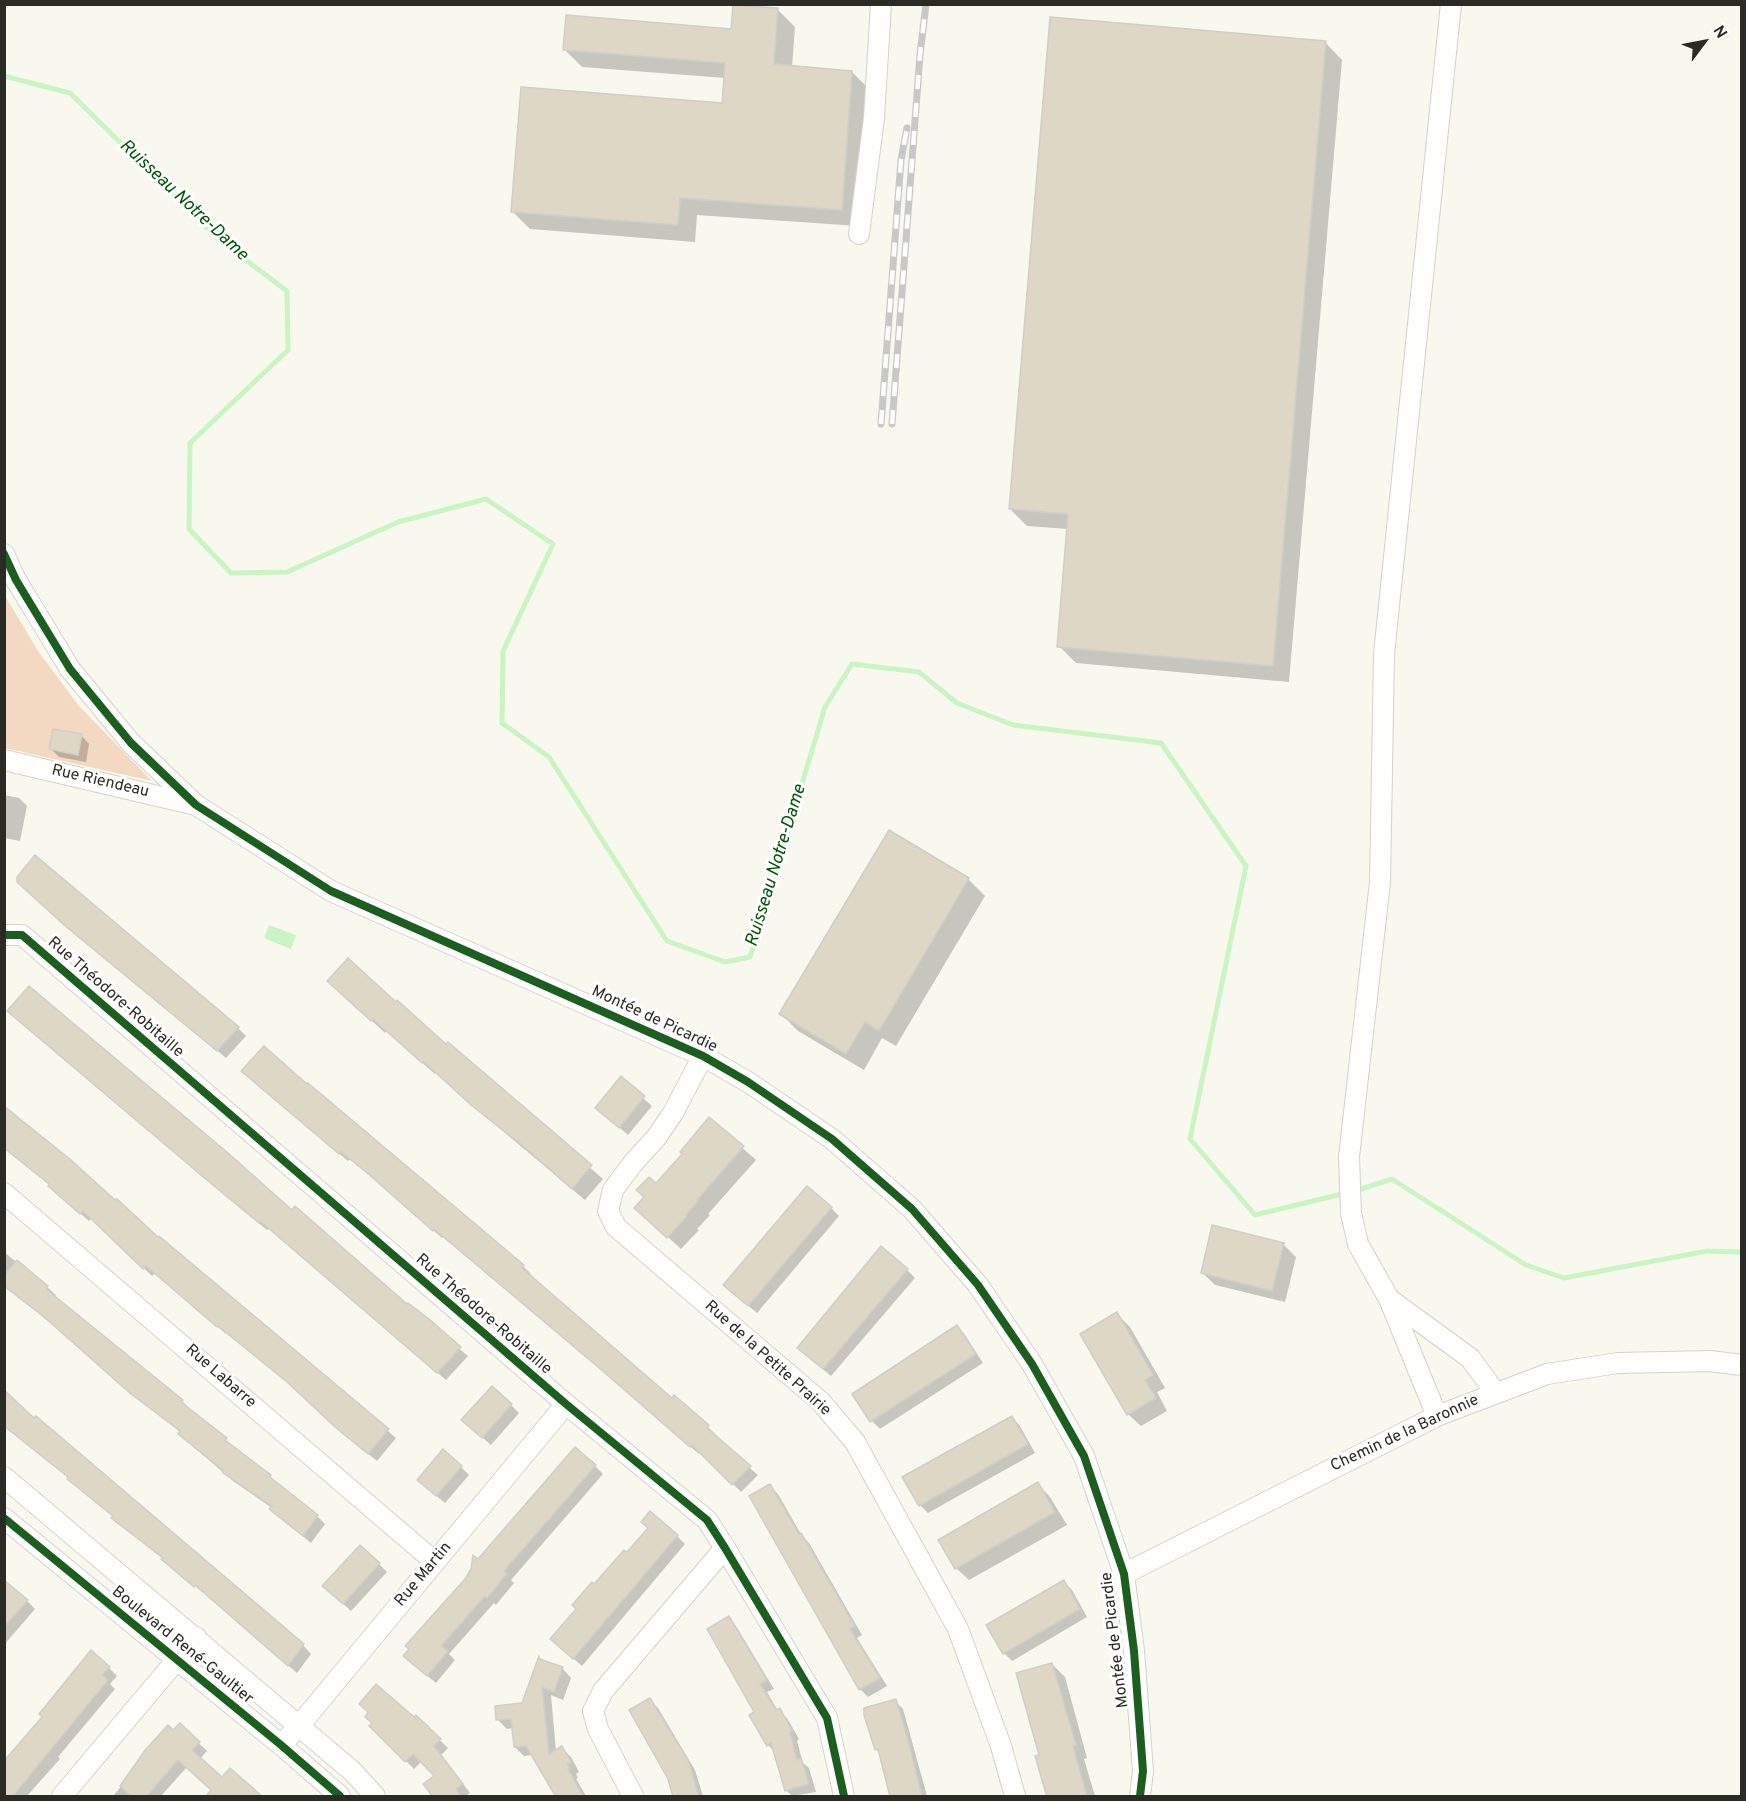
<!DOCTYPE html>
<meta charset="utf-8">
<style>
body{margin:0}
#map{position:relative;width:1746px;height:1801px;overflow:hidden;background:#f8f8ef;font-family:Overpass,sans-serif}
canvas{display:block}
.frame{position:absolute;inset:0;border:6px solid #2b2b25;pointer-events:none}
.north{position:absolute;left:1674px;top:12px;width:60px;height:60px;-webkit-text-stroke:4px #fff;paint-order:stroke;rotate:58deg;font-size:16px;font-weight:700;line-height:24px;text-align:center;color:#2b2b25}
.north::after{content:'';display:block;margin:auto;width:21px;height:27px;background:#2b2b25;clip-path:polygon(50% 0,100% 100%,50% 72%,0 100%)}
</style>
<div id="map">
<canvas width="1746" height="1801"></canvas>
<div class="frame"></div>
<div class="north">N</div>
</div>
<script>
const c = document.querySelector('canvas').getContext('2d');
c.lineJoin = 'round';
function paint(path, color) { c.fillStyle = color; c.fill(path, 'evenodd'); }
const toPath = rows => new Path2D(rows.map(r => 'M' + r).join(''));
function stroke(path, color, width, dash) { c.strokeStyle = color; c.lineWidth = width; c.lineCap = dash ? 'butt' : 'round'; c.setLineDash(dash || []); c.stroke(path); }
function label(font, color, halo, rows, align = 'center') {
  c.font = font + ' Overpass,sans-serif'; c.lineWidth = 6; c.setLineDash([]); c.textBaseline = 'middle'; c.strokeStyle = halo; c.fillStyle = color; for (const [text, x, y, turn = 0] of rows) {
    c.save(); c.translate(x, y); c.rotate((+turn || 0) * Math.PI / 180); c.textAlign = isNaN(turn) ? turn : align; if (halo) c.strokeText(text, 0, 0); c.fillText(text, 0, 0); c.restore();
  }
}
paint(toPath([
 [4,594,38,651,78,705,152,781,5,748]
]), '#f3d9c1');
paint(toPath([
 [269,925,296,935,291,949,264,938]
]), '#cbf4c5');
paint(toPath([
 [778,10,795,27,792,67,852,72,869,89,858,226,697,215,695,242,530,229,513,212,723,104,725,78,582,67,565,50,733,30],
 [1325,42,1342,60,1289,682,1076,663,1059,646,1068,529,1027,526,1010,509],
 [81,735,89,744,86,762,59,757,51,749],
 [4,795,19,798,27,806,20,841,4,838],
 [968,879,985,896,896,1046,882,1038,864,1070,798,1031,781,1014],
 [27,890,238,1028,246,1036,226,1058],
 [342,993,396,1004,447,1046,448,1044,603,1179,585,1200,486,1117,436,1072,435,1074,386,1031,385,1033],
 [17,1019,292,1212,468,1356,446,1380,269,1228,267,1230],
 [251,1079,308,1085,523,1266,531,1274,530,1277,672,1400,675,1397,708,1427,716,1435,714,1437,758,1475,741,1492,701,1452,699,1454,608,1375,443,1236,442,1238,376,1180,350,1159,348,1161],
 [621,1079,652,1106,628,1135,597,1108],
 [710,1119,756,1160,708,1214,710,1215,697,1229,699,1230,681,1249,649,1220,684,1154],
 [58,1194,158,1240,396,1438,377,1461,345,1435,297,1390,227,1333,226,1334,155,1273,152,1276,92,1218,89,1221],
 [831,1208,839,1216,757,1313,733,1293],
 [1283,1244,1296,1257,1285,1302,1215,1285,1202,1272],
 [4,1252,47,1287,56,1295,54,1297,182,1401,190,1409,189,1410,317,1516,325,1524,311,1543,279,1517,272,1508,233,1481,188,1442,180,1434,181,1432,54,1325,4,1286],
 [907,1270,915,1278,831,1376,807,1356],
 [1117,1314,1130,1327,1165,1388,1157,1392,1167,1411,1141,1426,1128,1414],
 [957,1327,965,1335,983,1363,880,1429,872,1421,854,1394],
 [511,1405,519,1413,491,1445,471,1428],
 [1012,1417,1020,1426,1035,1453,928,1513,920,1505],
 [34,1420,303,1645,311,1654,297,1673,204,1592,203,1593,164,1559,122,1526],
 [595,1466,603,1474,511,1580,514,1583,496,1605,494,1603,449,1654,455,1660,436,1683,413,1664,479,1561],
 [461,1467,469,1475,445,1503,427,1488],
 [1038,1484,1050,1497,1067,1525,969,1580,956,1568],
 [769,1486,778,1494,802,1536,809,1543,862,1635,857,1638,887,1686,868,1697,860,1689],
 [677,1536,685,1544,582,1666,560,1647,578,1609,594,1586,627,1554],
 [379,1564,387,1572,351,1611,332,1594],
 [1064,1582,1072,1590,1087,1617,1012,1661,1004,1653],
 [4,1586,27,1601,35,1609,4,1645],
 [728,1618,736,1626,774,1689,767,1692,778,1711,787,1718,799,1739,797,1741,803,1763,809,1768,816,1792,792,1796,786,1790,775,1752,768,1745,756,1713],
 [540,1658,562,1668,571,1678,563,1700,551,1695,556,1751,561,1748,571,1757,579,1772,576,1774,578,1778,576,1779,586,1796,557,1796,533,1755,524,1756,515,1747,513,1728,507,1729,498,1720,523,1704],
 [1052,1664,1065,1677,1087,1758,1084,1759,1095,1796,1048,1796,1041,1756],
 [109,1668,117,1676,110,1684,115,1689,58,1757,60,1759,27,1796,4,1796,4,1763],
 [650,1700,658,1708,695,1770,703,1796,674,1796],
 [895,1701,903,1709,927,1796,892,1796,881,1754,876,1749],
 [416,1717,448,1748,441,1755,470,1793,465,1796,435,1796,436,1777,422,1761,414,1769,371,1726,414,1719],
 [180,1725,207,1751,200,1759,222,1779,212,1790,187,1767,161,1796,113,1796,129,1777,127,1775,147,1750,174,1733]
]), '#0003');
stroke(toPath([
 [4,76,70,93,218,239,287,291,288,350,190,443,189,529,231,573,287,572,398,522,486,499,553,544,503,651,502,723,549,757,667,941,725,962,750,957,825,707,852,664,919,672,957,703,1013,725,1161,743,1246,866,1190,1139,1255,1215,1346,1193],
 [1355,1191,1392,1179,1526,1265,1564,1278,1707,1251,1742,1252]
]), '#cbf4c5', 5);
const building = toPath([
 [733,5,778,8,774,64,852,71,842,210,680,198,678,225,511,212,521,87,722,103,725,63,563,50,566,15,731,29,733,5],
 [1050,17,1326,41,1273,666,1057,647,1068,514,1009,509,1050,17],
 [53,729,82,734,78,755,49,749,53,729],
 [889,830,969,878,879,1031,865,1022,846,1054,779,1014,889,830],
 [35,855,239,1027,217,1051,64,925,17,882,17,877,35,855],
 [348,958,396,1002,397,1000,446,1044,448,1042,592,1165,572,1189,523,1146,471,1105,423,1061,422,1063,373,1019,371,1021,327,981,348,958],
 [29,986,228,1153,292,1210,295,1206,407,1304,408,1303,429,1319,461,1347,437,1373,260,1221,259,1223,214,1186,7,1011,29,986],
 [264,1046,307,1084,308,1083,524,1265,522,1268,672,1398,674,1395,709,1425,707,1428,751,1466,732,1485,692,1445,690,1447,598,1367,434,1229,433,1231,366,1172,341,1152,339,1154,241,1071,264,1046],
 [621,1076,645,1096,619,1128,595,1108,621,1076],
 [4,1106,71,1160,115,1200,117,1199,158,1237,159,1236,389,1429,368,1454,335,1427,287,1382,218,1326,217,1327,146,1266,143,1269,83,1211,80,1214,48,1186,49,1184,4,1148,4,1106],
 [709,1117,744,1146,697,1200,698,1201,686,1215,687,1216,667,1238,634,1208,644,1197,636,1190,649,1177,656,1183,682,1154,680,1152,709,1117],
 [807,1186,832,1207,748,1306,723,1285,807,1186],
 [1212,1225,1284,1243,1272,1291,1201,1273,1212,1225],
 [881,1246,908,1269,823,1369,797,1348,881,1246],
 [17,1260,48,1286,46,1289,183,1400,181,1402,227,1438,225,1440,271,1475,270,1477,318,1515,303,1536,269,1509,272,1506,223,1473,224,1471,178,1434,180,1431,131,1394,44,1317,4,1286,4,1275,17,1260],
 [1117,1312,1153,1375,1145,1380,1156,1398,1127,1415,1080,1334,1117,1312],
 [957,1325,976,1354,870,1422,852,1394,957,1325],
 [492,1386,512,1404,482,1438,461,1420,492,1386],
 [4,1390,34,1418,36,1416,304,1644,288,1666,195,1585,194,1587,161,1559,163,1558,111,1518,113,1516,67,1479,68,1477,4,1426,4,1390],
 [1012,1416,1028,1444,919,1506,902,1477,1012,1416],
 [575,1447,596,1465,504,1571,507,1574,487,1598,485,1596,441,1646,448,1651,427,1676,403,1656,409,1649,405,1646,465,1579,471,1569,473,1555,478,1559,575,1447],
 [443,1449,462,1466,436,1496,417,1480,443,1449],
 [1038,1482,1055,1512,955,1569,938,1540,1038,1482],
 [770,1484,799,1534,801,1533,855,1626,850,1629,880,1678,859,1690,749,1496,770,1484],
 [650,1511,678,1535,573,1659,550,1639,576,1609,572,1605,592,1582,594,1584,624,1550,627,1552,648,1528,641,1522,650,1511],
 [360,1545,380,1563,343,1604,322,1586,360,1545],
 [4,1580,28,1600,4,1627,4,1580],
 [1064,1580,1080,1609,1003,1654,986,1625,1064,1580],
 [729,1616,767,1680,760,1684,776,1710,780,1708,792,1731,790,1732,797,1760,801,1758,809,1784,785,1791,771,1743,767,1746,749,1715,754,1712,707,1629,729,1616],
 [91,1650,110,1667,102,1675,108,1680,26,1780,12,1797,4,1797,4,1761,42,1717,39,1714,91,1650],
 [539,1656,539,1659,563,1667,554,1692,542,1687,549,1754,562,1746,571,1762,567,1764,570,1768,568,1769,583,1797,556,1797,526,1746,514,1747,511,1719,496,1720,495,1706,522,1703,539,1656],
 [1052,1663,1076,1745,1073,1746,1087,1797,1047,1797,1035,1756,1039,1755,1016,1673,1052,1663],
 [376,1684,414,1717,416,1715,441,1739,434,1746,463,1784,456,1789,461,1797,433,1797,423,1784,434,1776,413,1754,405,1762,369,1726,372,1723,365,1717,368,1712,359,1704,376,1684],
 [650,1698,688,1760,699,1797,673,1797,668,1779,629,1710,650,1698],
 [896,1699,908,1740,922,1797,890,1797,878,1749,875,1750,864,1715,864,1708,896,1699],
 [180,1723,200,1742,192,1750,222,1777,230,1768,263,1797,205,1797,211,1790,178,1760,146,1797,132,1797,120,1786,146,1749,168,1725,173,1730,180,1723]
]);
paint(building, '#dfd7c5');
stroke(building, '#d0cec8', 1.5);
const minor = toPath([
 [859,234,874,118,881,4],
 [4,554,16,580,70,669,131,743,196,805,331,891,703,1056,748,1082,832,1139,912,1209,978,1285,1032,1364,1084,1456,1124,1574,1134,1651,1143,1771,1140,1796],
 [4,760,196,805],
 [4,935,22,935,566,1404,707,1520,725,1548,827,1718,844,1796],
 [703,1056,673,1113,656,1138,633,1163,613,1190,608,1211,616,1227,820,1401,855,1442,958,1629,1001,1746,1015,1796],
 [4,1193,435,1562],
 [1389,1299,1358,1244,1351,1213,1349,1157,1380,882,1384,654,1451,4],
 [1437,1416,1389,1299,1470,1358,1495,1392],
 [4,1477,352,1771,375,1796],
 [4,1518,281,1745,340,1796],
 [1124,1574,1437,1416,1547,1374,1618,1363,1710,1361,1742,1365],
 [281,1745,298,1727,566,1404],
 [62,1796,196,1637],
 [633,1796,598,1729,593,1711,603,1691,725,1548]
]);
stroke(minor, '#d3d3cd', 22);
stroke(minor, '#fefefd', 20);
const rail = toPath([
 [881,424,901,160,907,128],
 [892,424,920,55,926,4]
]);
stroke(rail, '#c8c8c6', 7);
stroke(rail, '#fff', 4.5, [14]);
stroke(toPath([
 [4,554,16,580,70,669,131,743,196,805,331,891,703,1056,748,1082,832,1139,912,1209,978,1285,1032,1364,1084,1456,1124,1574,1134,1651,1143,1771,1140,1796],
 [4,935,22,935,566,1404,707,1520,725,1548,827,1718,844,1796],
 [4,1518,281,1745,340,1796]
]), '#1b5e20', 8);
label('16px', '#2b2b25', '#fff', [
 ["Rue Riendeau",100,782,13],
 ["Rue Théodore-Robitaille",115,998,41],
 ["Montée de Picardie",654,1020,25],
 ["Rue Théodore-Robitaille",483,1315,41],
 ["Rue de la Petite Prairie",767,1359,42],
 ["Rue Labarre",220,1377,41],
 ["Chemin de la Baronnie",1405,1434,-25],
 ["Rue Martin",424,1575,-50],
 ["Montée de Picardie",1116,1640,-97],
 ["Boulevard René-Gaultier",182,1646,39]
]);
label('italic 18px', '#005701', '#fff', [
 ["Ruisseau Notre-Dame",183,201,43],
 ["Ruisseau Notre-Dame",777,866,-73]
]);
</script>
